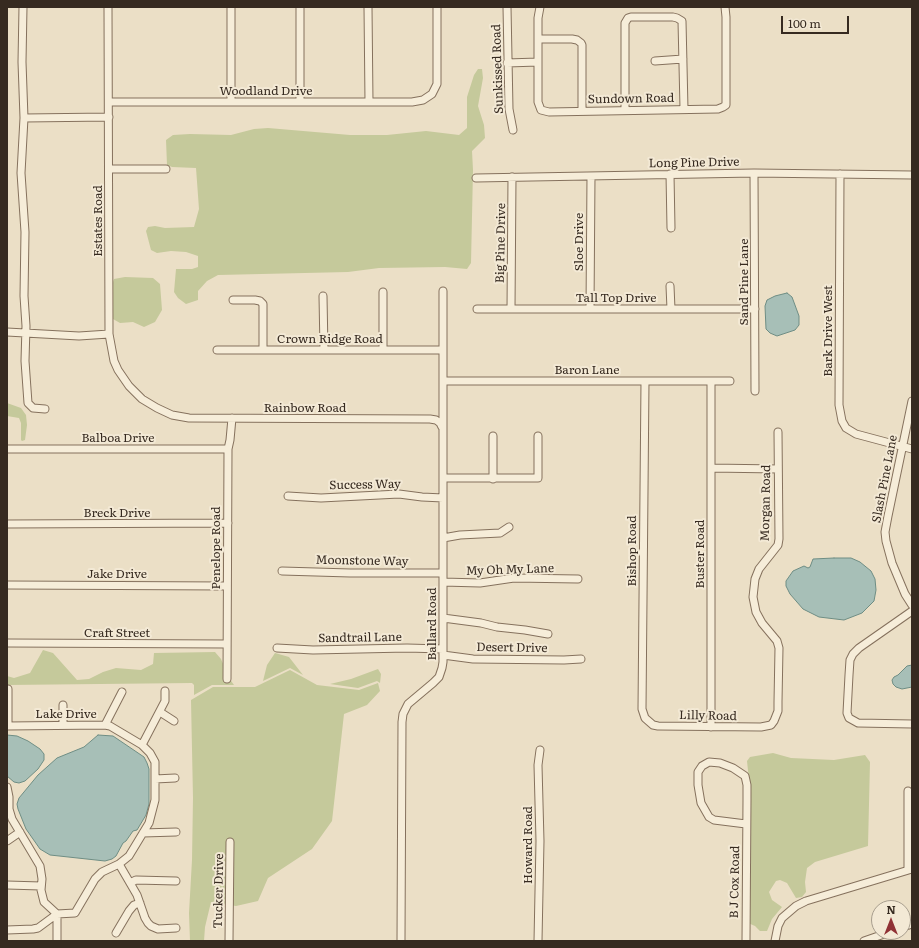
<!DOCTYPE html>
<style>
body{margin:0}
#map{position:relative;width:919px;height:948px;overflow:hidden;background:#ebdfc6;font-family:Literata,serif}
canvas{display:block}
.frame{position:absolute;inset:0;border:8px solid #362a20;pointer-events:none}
.north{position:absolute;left:871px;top:900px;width:40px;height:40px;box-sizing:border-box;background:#f3e9d5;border:1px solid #a79d8d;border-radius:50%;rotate:0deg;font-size:11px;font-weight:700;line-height:16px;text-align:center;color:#362a20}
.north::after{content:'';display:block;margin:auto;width:14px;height:18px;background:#903135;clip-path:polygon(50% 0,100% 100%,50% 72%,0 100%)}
.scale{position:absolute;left:781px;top:16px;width:68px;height:18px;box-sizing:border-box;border:2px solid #362a20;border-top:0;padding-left:5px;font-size:12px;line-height:14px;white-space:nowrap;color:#362a20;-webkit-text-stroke:3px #f3e9d5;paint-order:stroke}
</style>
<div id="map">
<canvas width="919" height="948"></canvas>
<div class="frame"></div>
<div class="north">N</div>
<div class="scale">100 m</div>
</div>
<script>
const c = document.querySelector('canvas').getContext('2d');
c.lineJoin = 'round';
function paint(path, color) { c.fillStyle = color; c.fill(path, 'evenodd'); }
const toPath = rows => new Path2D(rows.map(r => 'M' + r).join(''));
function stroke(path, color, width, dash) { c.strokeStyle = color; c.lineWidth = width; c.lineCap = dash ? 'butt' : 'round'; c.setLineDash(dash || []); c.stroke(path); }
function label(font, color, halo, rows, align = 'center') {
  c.font = font + ' Literata,serif'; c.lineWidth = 4; c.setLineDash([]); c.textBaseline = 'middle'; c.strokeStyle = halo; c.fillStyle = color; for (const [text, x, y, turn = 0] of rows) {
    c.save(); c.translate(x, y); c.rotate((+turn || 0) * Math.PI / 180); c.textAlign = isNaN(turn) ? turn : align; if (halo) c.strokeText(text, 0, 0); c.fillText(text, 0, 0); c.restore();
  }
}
paint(toPath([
 [478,69,482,69,483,78,478,106,484,125,485,138,472,151,473,170,471,263,467,269,445,267,379,268,348,272,218,275,207,281,198,291,198,300,186,304,178,298,174,292,176,269,192,269,198,267,198,256,186,252,171,251,157,253,151,250,146,231,148,227,155,226,165,228,194,227,199,209,196,168,172,167,167,165,166,140,173,135,190,134,231,135,254,129,268,128,350,135,387,135,426,131,459,135,467,128,467,97,474,75],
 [125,277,153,278,160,284,162,310,155,322,144,327,133,322,120,323,113,319,112,285,114,279],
 [7,403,21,408,26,415,27,425,25,440,22,441,21,440,21,423,19,418,7,416],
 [43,650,53,653,77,680,89,679,103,672,116,668,141,670,153,664,154,653,215,652,221,659,229,678,234,685,212,685,194,695,194,685,192,683,7,685,7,676,14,678,30,673],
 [275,653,289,657,303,675,290,668,263,681,267,665],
 [378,669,381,674,380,683,377,681,358,688,330,684,351,679],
 [290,670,317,685,359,690,378,683,380,691,367,705,344,714,332,821,312,849,268,878,258,901,236,906,211,902,205,927,204,941,190,941,189,913,192,860,193,798,191,700,213,687,255,687],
 [773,753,791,758,834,760,865,755,870,762,868,846,815,862,807,868,805,882,806,892,802,897,796,898,787,883,780,880,776,881,769,892,772,900,782,907,772,919,767,931,760,931,755,926,748,923,749,780,747,761,750,757]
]), '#c5c99b');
const water = toPath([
 [787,293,792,297,799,316,799,325,795,330,777,336,770,333,766,329,765,306,767,300,775,296,787,293],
 [834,558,851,558,860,562,871,571,875,579,876,590,874,601,862,613,844,620,819,617,803,609,790,594,786,586,786,581,793,571,804,566,808,568,810,567,813,559,834,558],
 [912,665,912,687,902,689,896,687,893,684,892,680,894,677,898,675,907,666,912,665],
 [7,735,17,736,28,741,40,749,44,754,44,760,38,769,25,781,19,783,14,782,7,776,7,735],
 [98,735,113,736,144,757,147,763,149,769,149,804,146,815,137,830,133,831,126,841,123,843,116,856,112,859,105,861,50,855,40,849,26,829,18,809,17,804,19,798,38,775,57,758,84,747,98,735]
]);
paint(water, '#a7bfb7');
stroke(water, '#6e8d84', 1);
const minor = toPath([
 [23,7,22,62,24,118,21,173,25,232,24,296,26,326,25,361,28,403,33,408,45,409],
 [108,7,109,334,114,361,118,370,129,386,142,399,157,408,172,415,189,418,430,419,436,420,440,423,442,427],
 [231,7,231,102],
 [300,7,300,102],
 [368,7,369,102],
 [507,7,509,109,513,130],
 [540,7,538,18,538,102,541,110,549,112,718,109,723,107,726,105,726,17,725,7],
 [538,39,572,39,577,40,581,43,582,45,582,111],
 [655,61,683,59],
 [507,63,538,62],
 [109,102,412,102,423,100,432,94,437,84,437,7],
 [625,110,625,23,628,18,631,17,673,17,677,18,682,21,684,109],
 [24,118,109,117],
 [109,169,166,169],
 [754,173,755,391],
 [670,174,671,228],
 [840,174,839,405,842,421,846,428,856,434,912,449],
 [476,178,754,173,912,175],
 [670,286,671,309],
 [383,292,383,350],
 [323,296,324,350],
 [233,300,255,300,260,301,263,304,263,350],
 [477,309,755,309],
 [511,309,512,177],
 [590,309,591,176],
 [7,332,79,336,109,334],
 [217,350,443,350],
 [443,381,730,381],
 [645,381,642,709,645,718,653,725,658,726,761,727,771,725,774,721,778,711,778,702,779,648,777,641,762,623,756,612,753,597,755,579,759,569,778,545,779,539,778,432],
 [912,401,888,516,885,532,886,541,892,563,905,594,912,605],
 [7,449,228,449],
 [711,468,778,469],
 [443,478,538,478,538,436],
 [493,479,493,436],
 [288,496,321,498,399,494,422,497,443,498],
 [7,524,228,523],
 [443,538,460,535,500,533,509,527],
 [282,571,350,573,443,573],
 [443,582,480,583,514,578,578,579],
 [7,585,227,586],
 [912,611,859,648,853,654,850,660,849,675,847,713,849,718,858,723,912,724],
 [443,618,481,623,497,627,525,630,548,634],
 [7,643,227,644],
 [277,648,313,650,407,648,443,649],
 [443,655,473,659,564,660,581,659],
 [227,679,228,449,230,440,232,418],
 [8,689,8,725],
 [63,705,63,725],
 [160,712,174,721],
 [105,725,122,692],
 [7,726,105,725,110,726,142,745,150,753,155,762,155,800,149,823,129,856,119,864,102,872,95,879,75,913,57,914,44,902,41,890,42,879,40,866,12,819,9,809,9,797,7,787],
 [711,727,711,381],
 [142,745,165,701,165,691],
 [155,779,175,778],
 [908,791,908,870],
 [143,833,176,832],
 [7,841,20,832],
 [119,864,137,895,145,918,148,923,151,926,158,929,176,928],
 [130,883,136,880,176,881],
 [7,885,41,886],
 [903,927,912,924],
 [7,930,33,929,38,928,57,914],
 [116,933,129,911,134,905,140,903],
 [57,941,57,914],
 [229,941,230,842],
 [401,941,402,722,403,714,408,704,433,683,439,677,442,668,443,662,443,291],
 [538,941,540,841,538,765,540,750],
 [746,941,747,799,747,785,745,776,733,768,720,763,709,762,702,766,698,772,698,785,701,803,709,817,714,820,746,824],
 [775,941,778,926,782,918,796,906,806,901,912,869],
 [864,941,890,932]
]);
stroke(minor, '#85715d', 9);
stroke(minor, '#f6edd9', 7);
label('12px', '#362a20', '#f3e9d5', [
 ["Sunkissed Road",498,69,-92],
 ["Woodland Drive",266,91],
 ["Sundown Road",631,99,-1],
 ["Long Pine Drive",694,163,-1],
 ["Estates Road",98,221,-90],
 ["Sloe Drive",579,242,-90],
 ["Big Pine Drive",501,243,-89],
 ["Sand Pine Lane",744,282,-90],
 ["Tall Top Drive",616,298],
 ["Bark Drive West",828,331,-90],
 ["Crown Ridge Road",330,339],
 ["Baron Lane",587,370],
 ["Rainbow Road",305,408],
 ["Balboa Drive",118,438],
 ["Slash Pine Lane",885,479,-79],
 ["Success Way",365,485,-1],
 ["Morgan Road",766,503,-89],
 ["Breck Drive",117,513],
 ["Penelope Road",216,548,-90],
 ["Bishop Road",632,551,-90],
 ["Buster Road",700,554,-90],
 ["Moonstone Way",362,561,1],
 ["My Oh My Lane",510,570,-2],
 ["Jake Drive",117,574],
 ["Ballard Road",432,624,-90],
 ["Craft Street",117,633],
 ["Sandtrail Lane",360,638,-1],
 ["Desert Drive",512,648,1],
 ["Lake Drive",66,714],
 ["Lilly Road",708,716,1],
 ["Howard Road",528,845,-90],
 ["B J Cox Road",735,882,-89],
 ["Tucker Drive",219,891,-89]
]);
</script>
